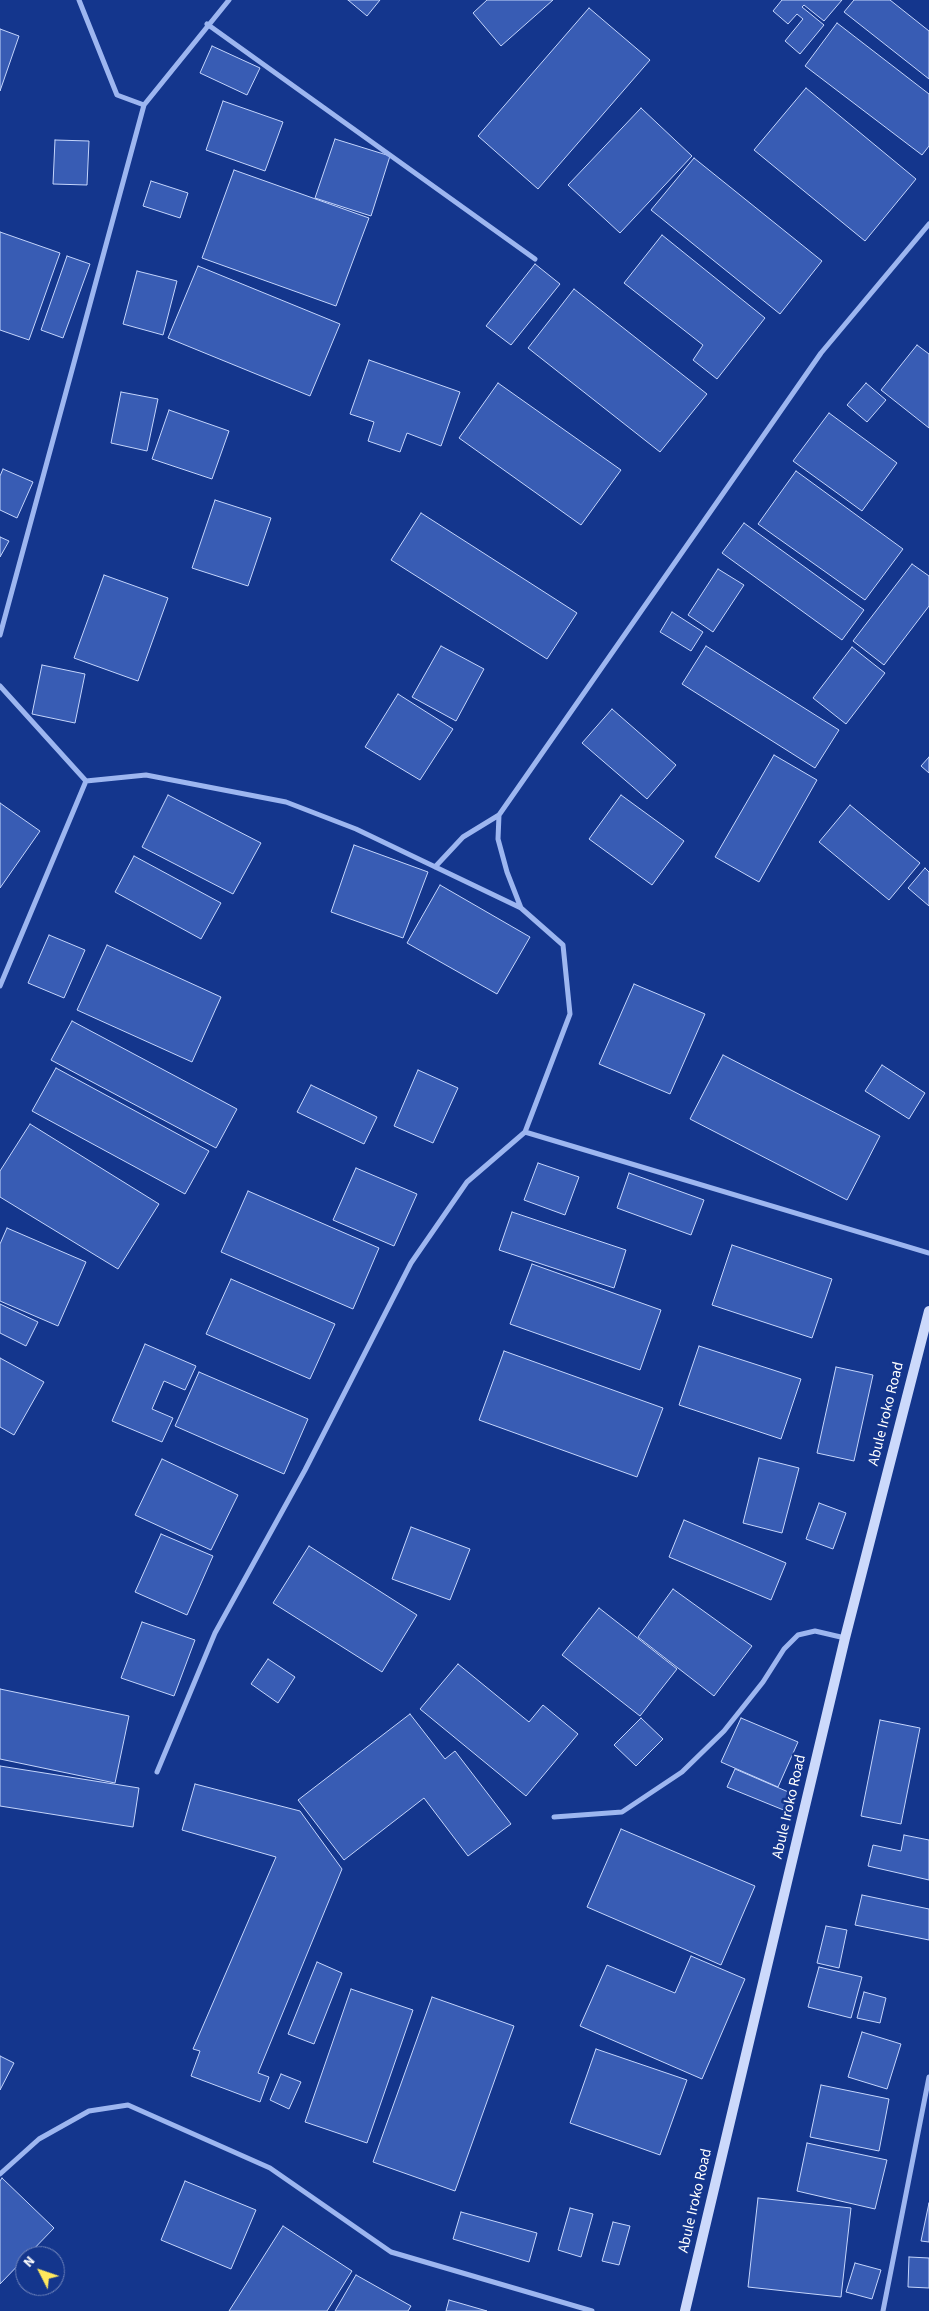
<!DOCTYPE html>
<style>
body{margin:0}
#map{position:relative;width:929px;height:2311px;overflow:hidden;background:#14368d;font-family:"Source Sans 3",sans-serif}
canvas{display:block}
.north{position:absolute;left:15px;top:2246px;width:50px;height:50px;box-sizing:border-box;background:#14368d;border:1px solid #7286bb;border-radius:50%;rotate:311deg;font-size:14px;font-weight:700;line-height:20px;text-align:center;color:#fff}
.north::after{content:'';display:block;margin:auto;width:18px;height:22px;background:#ffe95d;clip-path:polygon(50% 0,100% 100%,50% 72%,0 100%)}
</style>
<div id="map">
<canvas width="929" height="2311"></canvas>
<div class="north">N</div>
</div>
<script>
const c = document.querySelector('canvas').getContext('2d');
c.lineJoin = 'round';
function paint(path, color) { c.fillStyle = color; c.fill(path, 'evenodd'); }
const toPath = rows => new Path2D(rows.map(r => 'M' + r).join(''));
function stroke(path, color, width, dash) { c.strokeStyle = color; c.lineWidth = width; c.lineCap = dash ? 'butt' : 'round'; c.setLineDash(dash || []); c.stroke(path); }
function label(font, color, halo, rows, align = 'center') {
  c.font = font + ' "Source Sans 3",sans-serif'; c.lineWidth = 5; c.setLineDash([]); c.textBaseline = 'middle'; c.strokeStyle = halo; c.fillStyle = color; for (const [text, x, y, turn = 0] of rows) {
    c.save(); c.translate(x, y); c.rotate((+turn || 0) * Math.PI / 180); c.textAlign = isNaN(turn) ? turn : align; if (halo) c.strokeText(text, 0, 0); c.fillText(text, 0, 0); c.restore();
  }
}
const building = toPath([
 [348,0,380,0,367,16,348,0],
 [487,0,553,0,501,46,473,13,487,0],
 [782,0,842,0,824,21,804,5,802,7,824,25,800,54,785,41,803,19,797,14,788,24,773,11,782,0],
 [854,0,890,0,929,31,929,79,844,12,854,0],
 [589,8,650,60,538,189,478,136,589,8],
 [837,23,929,94,929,146,922,155,805,66,837,23],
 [0,29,19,36,0,91,0,29],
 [212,46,260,68,247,95,200,73,212,46],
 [806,88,916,179,865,241,754,150,806,88],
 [223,101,283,122,265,171,206,150,223,101],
 [641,108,692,156,620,233,568,185,641,108],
 [335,139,390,156,371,216,315,198,335,139],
 [55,140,89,141,87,185,53,184,55,140],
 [694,158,822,261,780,314,651,210,694,158],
 [234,170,369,218,336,306,202,258,234,170],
 [151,181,188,193,180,218,143,206,151,181],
 [0,232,60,253,29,340,0,330,0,232],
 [662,235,765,318,717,379,693,360,703,345,624,283,662,235],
 [67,256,90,264,63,338,41,330,67,256],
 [535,264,560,284,511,345,486,326,535,264],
 [198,266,340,324,310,396,168,338,198,266],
 [137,271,177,281,163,335,123,324,137,271],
 [574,289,707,394,660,452,528,348,574,289],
 [917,345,929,354,929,428,881,390,917,345],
 [369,360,460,392,441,446,407,433,400,452,368,441,374,422,350,414,369,360],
 [498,383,621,470,581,525,459,438,498,383],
 [866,383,886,400,867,422,847,405,866,383],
 [121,392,158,399,147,451,111,443,121,392],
 [169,410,229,431,212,479,152,459,169,410],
 [829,413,897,463,862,511,793,461,829,413],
 [3,469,33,482,17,518,0,510,0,476,3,469],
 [796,471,903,549,865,600,758,524,796,471],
 [215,500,271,518,248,586,192,568,215,500],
 [421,513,577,613,547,659,391,560,421,513],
 [744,523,864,610,842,640,722,553,744,523],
 [0,537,9,541,0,557,0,537],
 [912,564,929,576,929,606,884,665,853,641,912,564],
 [718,569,744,585,713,632,688,615,718,569],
 [104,575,168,598,138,681,74,658,104,575],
 [672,612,703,632,691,651,660,632,672,612],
 [441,646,484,669,456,721,412,697,441,646],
 [706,646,839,730,815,768,682,684,706,646],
 [852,647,885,673,846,724,813,698,852,647],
 [42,665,85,674,75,723,32,714,42,665],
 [398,694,453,729,420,780,365,747,398,694],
 [612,709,676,765,647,799,582,743,612,709],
 [774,755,817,780,759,882,715,857,774,755],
 [929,757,929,773,921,766,929,757],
 [168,795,261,843,233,894,142,847,168,795],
 [621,795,684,841,652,885,589,839,621,795],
 [0,803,40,831,0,888,0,803],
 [850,805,920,863,889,900,819,842,850,805],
 [354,845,428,872,403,938,331,912,354,845],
 [134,856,221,903,201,939,115,892,134,856],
 [925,868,929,872,929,906,908,888,925,868],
 [440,885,530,937,497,994,407,943,440,885],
 [49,935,85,950,64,998,28,983,49,935],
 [107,945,221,997,192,1062,77,1010,107,945],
 [634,984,705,1014,670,1094,599,1064,634,984],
 [72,1021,237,1109,216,1148,51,1060,72,1021],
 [723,1055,880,1136,847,1200,690,1119,723,1055],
 [882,1065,925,1093,909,1119,865,1091,882,1065],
 [56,1068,209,1151,185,1194,32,1111,56,1068],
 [418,1070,458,1088,433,1143,394,1126,418,1070],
 [311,1085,377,1117,364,1144,297,1112,311,1085],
 [30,1124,159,1204,118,1269,0,1197,0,1171,30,1124],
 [538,1163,579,1177,565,1215,524,1200,538,1163],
 [356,1168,417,1194,394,1246,333,1220,356,1168],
 [629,1173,704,1200,691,1235,617,1208,629,1173],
 [248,1191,379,1248,353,1309,221,1252,248,1191],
 [512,1212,626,1250,614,1288,499,1250,512,1212],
 [7,1228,86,1262,58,1326,0,1301,0,1244,7,1228],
 [732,1245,832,1279,812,1338,712,1305,732,1245],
 [532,1264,661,1310,640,1370,510,1324,532,1264],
 [231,1279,335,1324,310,1379,206,1334,231,1279],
 [0,1304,38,1322,26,1346,0,1333,0,1304],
 [145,1344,196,1366,185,1390,164,1381,152,1409,173,1418,162,1442,112,1421,145,1344],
 [699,1346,801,1379,781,1439,679,1405,699,1346],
 [504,1351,663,1408,637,1477,479,1420,504,1351],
 [0,1358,44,1382,14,1435,0,1427,0,1358],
 [836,1367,873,1375,854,1461,817,1453,836,1367],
 [199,1372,308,1419,284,1474,175,1426,199,1372],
 [759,1458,799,1468,782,1533,743,1523,759,1458],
 [162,1459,238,1495,211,1550,135,1515,162,1459],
 [819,1503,846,1513,833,1549,806,1539,819,1503],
 [684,1520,786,1563,771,1600,669,1557,684,1520],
 [411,1527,470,1549,450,1600,392,1579,411,1527],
 [161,1534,213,1556,187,1615,135,1592,161,1534],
 [309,1546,417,1615,382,1672,273,1603,309,1546],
 [673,1589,752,1646,714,1696,638,1637,673,1589],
 [599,1608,677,1669,640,1716,562,1655,599,1608],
 [142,1622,195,1640,174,1696,121,1678,142,1622],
 [268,1659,295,1677,278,1703,251,1684,268,1659],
 [458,1664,529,1722,543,1705,578,1734,526,1796,420,1709,458,1664],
 [0,1689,129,1716,115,1783,0,1759,0,1689],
 [410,1714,445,1759,455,1751,511,1824,468,1856,424,1798,344,1860,298,1800,410,1714],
 [641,1718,663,1739,636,1766,614,1745,641,1718],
 [741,1718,798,1742,778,1787,721,1762,741,1718],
 [880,1720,920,1728,901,1824,861,1816,880,1720],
 [0,1766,139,1788,133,1827,0,1806,0,1766],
 [735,1769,793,1794,786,1811,727,1787,735,1769],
 [195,1784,300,1811,342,1869,258,2073,269,2077,260,2102,191,2076,200,2051,193,2049,276,1857,182,1830,195,1784],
 [621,1829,755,1886,721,1965,587,1907,621,1829],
 [904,1835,929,1840,929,1880,868,1866,873,1845,901,1851,904,1835],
 [862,1895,929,1909,929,1940,855,1925,862,1895],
 [826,1926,847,1930,839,1968,817,1963,826,1926],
 [691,1956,745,1979,702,2079,580,2026,607,1965,675,1993,691,1956],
 [317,1962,342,1973,314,2044,288,2034,317,1962],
 [819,1967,862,1977,851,2018,808,2007,819,1967],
 [351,1989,413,2010,367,2143,305,2122,351,1989],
 [864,1992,886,1998,880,2023,857,2018,864,1992],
 [432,1997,514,2026,455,2191,373,2162,432,1997],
 [862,2032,901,2044,887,2089,848,2077,862,2032],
 [596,2049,687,2080,660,2155,570,2123,596,2049],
 [0,2056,14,2063,0,2090,0,2056],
 [281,2074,301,2082,289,2109,270,2100,281,2074],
 [821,2085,889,2099,879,2151,810,2137,821,2085],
 [807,2143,887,2160,875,2209,797,2191,807,2143],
 [2,2178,54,2228,0,2284,0,2181,2,2178],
 [185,2181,256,2210,231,2269,161,2240,185,2181],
 [758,2198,851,2208,841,2297,748,2287,758,2198],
 [929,2203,929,2242,921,2241,929,2203],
 [570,2208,593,2214,581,2257,558,2250,570,2208],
 [461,2212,537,2233,529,2262,453,2239,461,2212],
 [613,2222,630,2226,619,2265,602,2261,613,2222],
 [283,2226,352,2271,327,2311,229,2311,283,2226],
 [909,2257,929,2258,929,2288,908,2287,909,2257],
 [855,2263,881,2270,872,2299,846,2292,855,2263],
 [356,2275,411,2306,408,2311,335,2311,356,2275],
 [449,2300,487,2311,446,2311,449,2300]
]);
paint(building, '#385cb4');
stroke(building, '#c4d5fc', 1);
stroke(toPath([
 [79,0,117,95,144,105],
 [207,24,535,259],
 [0,635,144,105,229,0],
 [0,686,86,781,146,775,286,802,356,829,521,908,563,945,570,1014,525,1132,467,1182,411,1263,305,1470,215,1633,157,1772],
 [499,815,498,839,507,872,521,908],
 [435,867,463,837,499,815,821,353,929,224],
 [0,986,86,781],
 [525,1132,929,1253],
 [554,1817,622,1812,682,1772,724,1731,763,1682,784,1649,798,1635,815,1631,845,1638],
 [0,2174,39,2139,89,2111,128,2105,270,2168,391,2252,592,2311],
 [883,2311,929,2077]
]), '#9db6f0', 5);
stroke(toPath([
 [685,2311,845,1638,929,1311]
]), '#ccd9fb', 10);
label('15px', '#fff', '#14368d', [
 ["Abule Iroko Road",887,1414,-76],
 ["Abule Iroko Road",790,1807,-77],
 ["Abule Iroko Road",696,2201,-77]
]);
</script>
